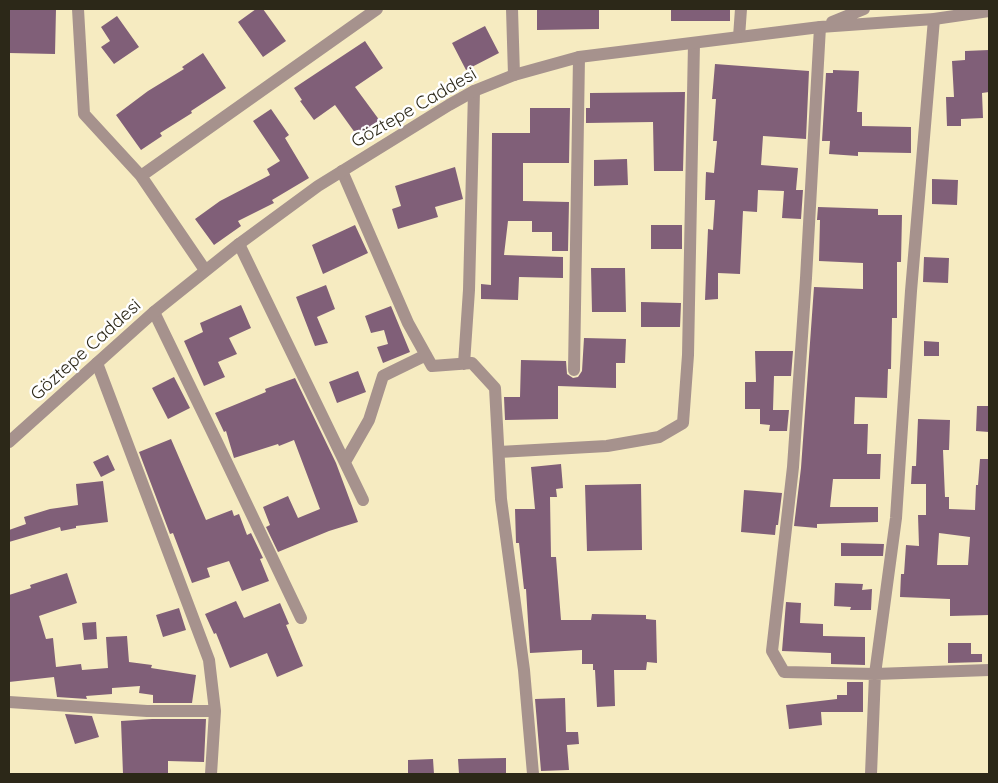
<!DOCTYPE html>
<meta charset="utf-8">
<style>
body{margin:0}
#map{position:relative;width:998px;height:783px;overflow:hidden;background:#f6ebc1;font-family:Quicksand,sans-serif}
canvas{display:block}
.frame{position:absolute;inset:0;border:10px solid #2c2818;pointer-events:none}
</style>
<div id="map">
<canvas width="998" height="783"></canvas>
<div class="frame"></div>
</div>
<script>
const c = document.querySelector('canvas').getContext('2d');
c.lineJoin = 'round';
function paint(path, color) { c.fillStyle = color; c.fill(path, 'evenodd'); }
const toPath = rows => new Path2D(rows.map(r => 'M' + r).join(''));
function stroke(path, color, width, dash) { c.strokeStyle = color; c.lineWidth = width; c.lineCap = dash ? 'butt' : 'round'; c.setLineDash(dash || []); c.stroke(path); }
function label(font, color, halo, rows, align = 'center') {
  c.font = font + ' Quicksand,sans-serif'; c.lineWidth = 5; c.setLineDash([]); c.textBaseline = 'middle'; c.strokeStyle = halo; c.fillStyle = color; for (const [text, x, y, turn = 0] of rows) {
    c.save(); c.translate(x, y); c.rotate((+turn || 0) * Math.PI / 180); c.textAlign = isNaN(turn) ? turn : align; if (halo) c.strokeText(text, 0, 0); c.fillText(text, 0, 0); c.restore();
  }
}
paint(toPath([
 [9,9,56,9,55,54,9,53],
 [256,9,263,9,286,41,263,57,238,22],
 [537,9,599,9,599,29,537,30],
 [671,9,730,9,730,21,671,21],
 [117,16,139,47,114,64,101,47,110,41,101,27],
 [485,26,499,53,466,70,452,43],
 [365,41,383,68,355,87,380,121,358,137,335,105,314,120,300,101,302,100,294,88],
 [989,50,989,92,982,93,983,118,961,119,961,126,947,126,946,97,954,97,952,61,965,60,965,51],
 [203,53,226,88,191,111,192,113,160,133,162,136,141,150,116,115,148,91,184,69,182,67],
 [715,64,809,71,806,139,763,136,761,165,798,168,796,190,803,190,801,219,782,218,784,191,758,190,757,212,743,211,740,274,718,273,718,299,705,300,708,229,713,230,715,200,705,200,706,172,714,173,717,141,713,141,716,99,712,99],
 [833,70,859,71,857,112,862,112,862,126,911,127,911,153,858,152,858,156,829,154,830,141,822,141,826,73,833,73],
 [685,92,683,171,654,171,653,122,586,123,586,108,590,108,590,93],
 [530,108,570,108,569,163,523,163,523,201,569,202,568,251,552,251,552,232,532,232,532,221,508,221,504,255,563,257,563,278,519,277,518,300,481,299,481,284,491,285,492,133,530,133],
 [271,109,289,135,285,138,309,178,272,200,274,203,238,221,241,226,214,245,195,219,220,201,270,175,267,169,280,161,253,121],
 [627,159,628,185,594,186,594,160],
 [455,167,463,199,435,207,438,217,398,229,392,209,401,206,395,186],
 [932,179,958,180,957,205,932,204],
 [818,207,878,209,878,215,902,215,901,262,897,262,897,318,892,318,891,369,888,369,887,398,855,397,854,424,868,424,867,454,881,454,880,479,833,479,830,507,878,507,878,522,817,524,817,528,794,526,801,468,814,287,863,289,863,263,819,261,820,220,817,220],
 [355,225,368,253,323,274,312,245],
 [651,225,682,225,682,249,651,249],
 [924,257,949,258,948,283,923,282],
 [591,268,625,268,626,312,592,312],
 [326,285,335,309,317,317,328,343,315,346,296,297],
 [641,302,681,303,680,327,641,327],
 [241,305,251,328,229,338,237,354,218,362,225,377,204,386,184,341,203,332,200,323],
 [391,306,410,352,383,363,377,347,388,344,384,330,371,333,365,316],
 [584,338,626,339,625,363,616,363,616,388,558,386,558,419,505,420,504,397,520,397,521,360,566,361,567,374,573,378,578,377,582,371],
 [924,341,939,342,939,356,924,356],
 [755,351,793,351,791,376,774,376,773,410,789,410,787,431,769,431,770,425,760,424,760,409,745,409,745,382,756,382],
 [358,371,366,392,337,403,329,382],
 [174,377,190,408,168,419,152,388],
 [295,378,336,463,358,522,329,531,278,552,266,527,270,525,263,507,288,496,298,518,320,509,294,440,279,446,278,444,234,458,226,431,224,432,215,413,266,392,265,389],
 [977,406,989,406,989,432,976,431],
 [918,419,950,420,949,450,943,450,945,497,949,497,949,509,975,510,976,485,978,485,980,459,989,459,989,615,950,616,950,599,900,597,901,574,904,574,906,545,919,546,918,515,926,515,926,484,911,484,912,466,916,466],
 [939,533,970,537,968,565,937,565],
 [171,439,206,520,232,510,234,516,239,514,247,535,251,533,263,558,260,559,269,581,242,591,229,561,207,568,210,577,192,583,173,533,170,534,139,452],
 [108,455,115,470,101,477,93,462],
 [561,464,563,488,556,489,557,497,550,497,551,557,556,557,561,620,591,620,592,614,646,615,646,619,656,620,657,663,647,662,646,670,614,670,615,706,597,707,595,670,593,670,593,664,582,664,582,650,530,653,526,589,524,589,519,543,516,543,515,509,535,509,531,467],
 [103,481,108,522,76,526,76,528,61,531,60,527,9,542,9,530,26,524,24,517,50,509,78,505,76,484],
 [641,484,642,550,587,551,585,485],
 [744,490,782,493,778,525,776,525,775,535,741,532],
 [841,543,884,544,883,556,841,556],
 [67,573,77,603,39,616,46,639,53,638,56,667,81,664,82,670,108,668,106,637,127,636,129,662,152,665,151,668,196,675,192,703,153,703,153,695,139,693,140,686,112,688,112,694,86,696,87,699,57,697,54,677,9,682,9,595,31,588,30,585],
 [835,583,863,584,862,590,872,589,871,610,850,610,851,607,834,606],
 [236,601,244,618,280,603,289,624,286,625,303,666,277,677,267,653,230,668,216,633,214,634,205,614],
 [786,602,801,603,800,623,823,624,823,636,865,637,865,665,831,664,831,653,782,651],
 [179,608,186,630,163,637,156,615],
 [96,622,97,639,84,640,82,623],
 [948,643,971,643,971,654,982,654,982,662,948,663],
 [847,682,863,682,863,712,821,712,822,725,789,729,786,705,837,699,837,695,847,695],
 [565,698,566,732,578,732,579,744,567,745,569,770,541,771,535,699],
 [65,714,92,716,99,737,75,744],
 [152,719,206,719,204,762,168,761,168,774,123,774,121,721],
 [506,758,506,774,459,774,458,759],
 [433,759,434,774,408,774,408,760]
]), '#805f78');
stroke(toPath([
 [78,9,84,114,141,176,205,270],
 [512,9,514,75],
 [934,19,911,291,896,518,875,674,989,670],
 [820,27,806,278,793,467,772,651,784,672,875,674,871,774],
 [739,37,741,9],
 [342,171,408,323,432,366,472,363,495,388,501,499,524,670,533,774],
 [141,176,377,9],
 [239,244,363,500],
 [154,312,217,442,301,618],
 [97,363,209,660,215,711,211,774],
 [464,364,469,290,474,91],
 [574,370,579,57],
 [499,452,607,446,659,437,683,423,688,355,694,43],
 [345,462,369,420,383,376,426,355],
 [9,702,147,711,215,711]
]), '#a6928d', 12);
stroke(toPath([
 [832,22,864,9],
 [9,442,154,312,239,244,318,186,449,105,474,91,514,75,579,57,820,27,934,19,989,11]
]), '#a6928d', 12);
label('18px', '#2c2818', '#fff', [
 ["Göztepe Caddesi",414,108,-30],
 ["Göztepe Caddesi",86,350,-42]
]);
</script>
